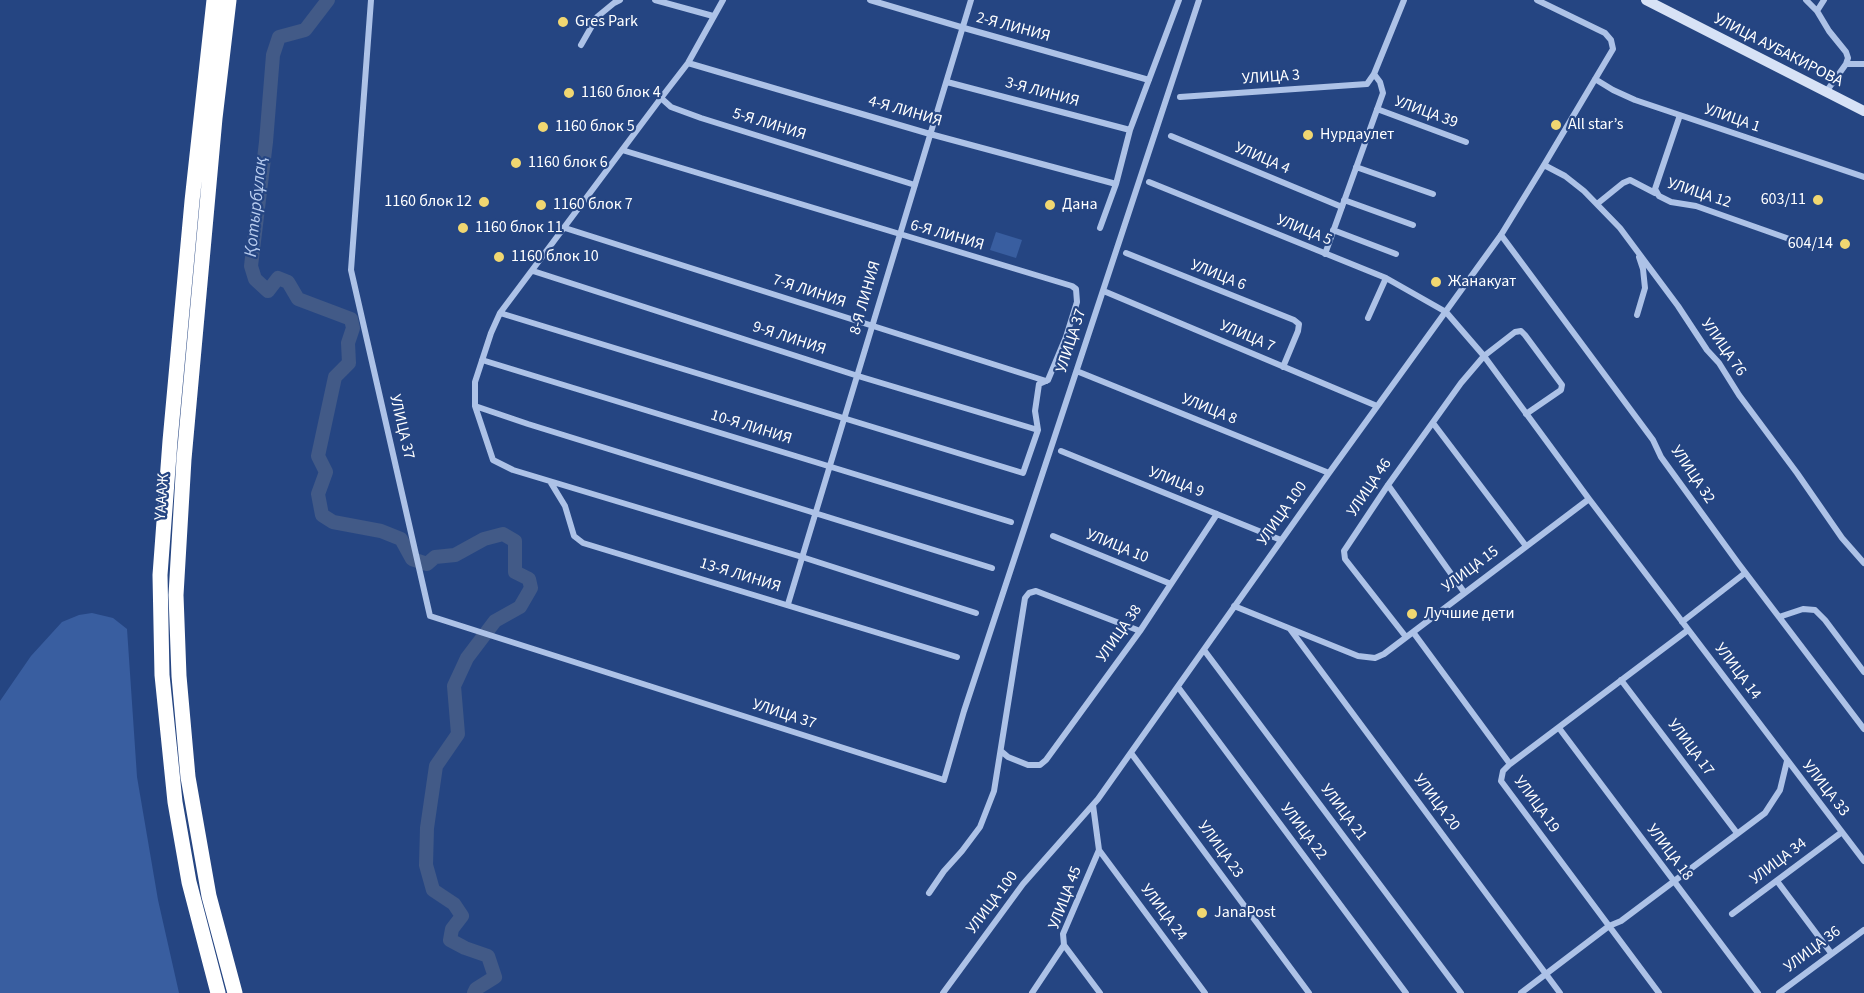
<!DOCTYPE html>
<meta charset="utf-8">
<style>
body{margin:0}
canvas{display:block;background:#254582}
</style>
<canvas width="1864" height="993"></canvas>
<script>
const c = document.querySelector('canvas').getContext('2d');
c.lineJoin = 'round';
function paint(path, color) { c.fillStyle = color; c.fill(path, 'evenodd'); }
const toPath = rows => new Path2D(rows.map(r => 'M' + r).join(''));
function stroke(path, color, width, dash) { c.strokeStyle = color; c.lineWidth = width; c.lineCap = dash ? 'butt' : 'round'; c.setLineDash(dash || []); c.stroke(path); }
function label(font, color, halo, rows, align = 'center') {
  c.font = font + ' "Source Sans 3",sans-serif'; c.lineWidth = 4.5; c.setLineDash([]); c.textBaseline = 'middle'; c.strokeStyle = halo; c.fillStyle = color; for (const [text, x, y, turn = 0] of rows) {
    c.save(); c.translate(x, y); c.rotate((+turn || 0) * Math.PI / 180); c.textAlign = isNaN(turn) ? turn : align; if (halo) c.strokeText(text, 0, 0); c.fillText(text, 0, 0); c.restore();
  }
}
paint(toPath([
 [996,232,1022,240,1016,258,990,250],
 [92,613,113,618,127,629,137,777,158,900,179,993,0,993,0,701,31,656,62,622,79,615]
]), '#395ea0');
stroke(toPath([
 [328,0,305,30,279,37,273,55,266,142,251,266,255,279,268,291,278,278,288,282,298,299,351,319,353,328,348,343,349,363,335,377,318,456,326,472,318,494,322,515,333,522,381,531,401,539,412,559,427,564,435,557,455,555,484,539,503,534,515,541,515,572,529,579,531,588,520,607,495,621,467,658,454,686,458,734,436,766,427,828,426,865,433,890,454,904,462,916,452,929,450,940,465,948,488,956,495,977,476,989,474,993]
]), '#425a87', 14);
stroke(toPath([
 [371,0,351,270,430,616,944,780,964,711,1199,0],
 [655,0,713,16],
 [723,0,688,63,661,98,671,107,701,118,915,185],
 [870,0,964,28,1149,80],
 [1806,0,1817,11,1829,31,1846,52,1848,58,1846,64,1826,92],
 [1817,11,1824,0],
 [581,45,597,17,614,3,620,0],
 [688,63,930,134,1116,184],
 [1846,64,1864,64],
 [1595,79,1613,90,1635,100,1864,177],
 [947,82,1130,130],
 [1180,97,1367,84,1374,74,1404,0],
 [661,98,500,313,491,333,475,382,475,406,493,460,513,470,802,557,976,613],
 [1377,109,1466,142],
 [1680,115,1655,189,1659,196,1671,202,1696,206,1812,247],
 [1171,136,1342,207],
 [1544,165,1565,176,1584,191,1620,228,1678,306,1707,350,1719,363,1739,395,1797,473,1842,538,1864,563],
 [1356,167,1433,194],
 [1149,182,1386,278,1446,312,1484,356,1589,499,1864,861],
 [1344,200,1413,225],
 [1597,204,1623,183,1630,180,1655,193],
 [565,228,1046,381],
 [1100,228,1116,184,1130,130,1179,0],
 [1333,230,1396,254],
 [1501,235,1653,440,1661,457,1738,563,1864,729],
 [1126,253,1294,320,1299,324,1298,331,1283,367],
 [1325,254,1383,93,1380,82,1374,74],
 [533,271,858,376,1038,430],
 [1106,292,1377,406],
 [500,313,1023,473,1038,430,1035,411,1039,384,1048,380,1066,337,1077,302,1076,289,1072,286,622,150],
 [1637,315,1645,288,1643,269,1639,257],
 [1368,318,1386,278],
 [482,360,1011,522],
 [1079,372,1329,473],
 [475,406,528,424,992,568],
 [1433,423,1526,546],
 [1061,451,1281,540],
 [551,483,565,506,574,536,583,543,957,657],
 [1388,485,1464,592],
 [1053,536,1171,584],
 [788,604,971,0],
 [1234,606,1358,656,1375,658,1384,654,1589,499],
 [1779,617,1803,609,1815,610,1825,620,1864,672],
 [1682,622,1745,573],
 [1290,629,1560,993],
 [1413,632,1510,764,1503,771,1501,781,1659,993],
 [1406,637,1345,559,1344,551,1388,485,1461,383,1484,356,1515,332,1521,331,1525,335,1562,385,1561,390,1526,414],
 [1204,650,1461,993],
 [1621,680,1737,833],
 [1178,687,1406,993],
 [1559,728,1758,993],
 [1001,751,1008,757,1028,765,1040,765,1046,760,1140,631,1217,514],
 [1131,753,1309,993],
 [1510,764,1688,630],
 [1099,850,1205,993],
 [1777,881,1831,953],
 [929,893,944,871,962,851,980,827,994,791,1025,598,1029,593,1036,591,1140,631],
 [1732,914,1842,832],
 [1064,945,1100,993],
 [943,993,1023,884,1098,799,1329,473,1501,235,1544,165,1613,49,1611,40,1605,33,1537,0],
 [1032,993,1064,945,1063,934,1099,850,1093,805],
 [1521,993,1609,926,1621,921,1765,813,1780,790,1787,761],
 [1779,993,1864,930]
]), '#adc2e7', 6);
stroke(toPath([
 [1646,0,1864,111]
]), '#d7e2f6', 10);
stroke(toPath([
 [214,0,192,201,170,441,160,575,162,675,175,802,189,882,218,993],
 [229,0,215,118,184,459,176,595,179,676,188,777,209,896,235,993]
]), '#fff', 15);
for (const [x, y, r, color] of [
 [563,22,6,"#f1d771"],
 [569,93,6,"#f1d771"],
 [1556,125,6,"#f1d771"],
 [543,127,6,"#f1d771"],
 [1308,135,6,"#f1d771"],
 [516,163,6,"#f1d771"],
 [1818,200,6,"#f1d771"],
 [484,202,6,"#f1d771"],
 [541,205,6,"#f1d771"],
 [1050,205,6,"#f1d771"],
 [463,228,6,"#f1d771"],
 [1845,244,6,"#f1d771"],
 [499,257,6,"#f1d771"],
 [1436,282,6,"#f1d771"],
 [1412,614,6,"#f1d771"],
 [1202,913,6,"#f1d771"]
]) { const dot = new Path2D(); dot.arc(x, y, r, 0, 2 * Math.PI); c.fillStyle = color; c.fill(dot); stroke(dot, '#254582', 2); }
label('16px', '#fff', '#254582', [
 ["Gres Park",575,22],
 ["1160 блок 4",581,93],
 ["All star’s",1568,125],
 ["1160 блок 5",555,127],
 ["Нурдаулет",1320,135],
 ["1160 блок 6",528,163],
 ["603/11",1806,200,"right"],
 ["1160 блок 12",472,202,"right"],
 ["1160 блок 7",553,205],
 ["Дана",1062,205],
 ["1160 блок 11",475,228],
 ["604/14",1833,244,"right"],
 ["1160 блок 10",511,257],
 ["Жанакуат",1448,282],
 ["Лучшие дети",1424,614],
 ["JanaPost",1214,913]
], 'left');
label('16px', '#fff', '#254582', [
 ["2-Я ЛИНИЯ",1013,28,15],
 ["УЛИЦА АУБАКИРОВА",1778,51,27],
 ["УЛИЦА 3",1271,78,-4],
 ["3-Я ЛИНИЯ",1042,93,15],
 ["4-Я ЛИНИЯ",905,112,16],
 ["УЛИЦА 39",1426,113,20],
 ["УЛИЦА 1",1732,119,19],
 ["5-Я ЛИНИЯ",769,125,17],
 ["УЛИЦА 4",1262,159,23],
 ["УЛИЦА 12",1699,194,18],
 ["УЛИЦА 5",1304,231,22],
 ["6-Я ЛИНИЯ",947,236,16],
 ["УЛИЦА 6",1218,276,22],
 ["7-Я ЛИНИЯ",809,292,18],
 ["8-Я ЛИНИЯ",866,298,-74],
 ["УЛИЦА 7",1247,337,23],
 ["9-Я ЛИНИЯ",789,339,18],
 ["УЛИЦА 37",1072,341,-72],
 ["УЛИЦА 76",1723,348,55],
 ["УЛИЦА 8",1209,410,22],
 ["УЛИЦА 37",401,427,77],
 ["10-Я ЛИНИЯ",751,428,17],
 ["УЛИЦА 32",1692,475,56],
 ["УЛИЦА 9",1176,483,22],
 ["УЛИЦА 46",1370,488,-56],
 ["ҮАААЖ",163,497,-86],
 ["УЛИЦА 100",1283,514,-55],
 ["УЛИЦА 10",1117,547,22],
 ["УЛИЦА 15",1471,570,-37],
 ["13-Я ЛИНИЯ",740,576,17],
 ["УЛИЦА 38",1120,634,-55],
 ["УЛИЦА 14",1737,672,53],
 ["УЛИЦА 37",784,715,18],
 ["УЛИЦА 17",1690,748,53],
 ["УЛИЦА 33",1825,789,52],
 ["УЛИЦА 20",1436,803,53],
 ["УЛИЦА 19",1536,805,54],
 ["УЛИЦА 21",1343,813,53],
 ["УЛИЦА 22",1303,832,53],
 ["УЛИЦА 23",1220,850,54],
 ["УЛИЦА 18",1669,853,53],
 ["УЛИЦА 34",1779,862,-37],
 ["УЛИЦА 45",1066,898,-69],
 ["УЛИЦА 100",993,903,-53],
 ["УЛИЦА 24",1163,913,53],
 ["УЛИЦА 36",1813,950,-37]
]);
label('italic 18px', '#b8ccef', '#254582', [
 ["Қотырбұлақ",257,207,-84]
]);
</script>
